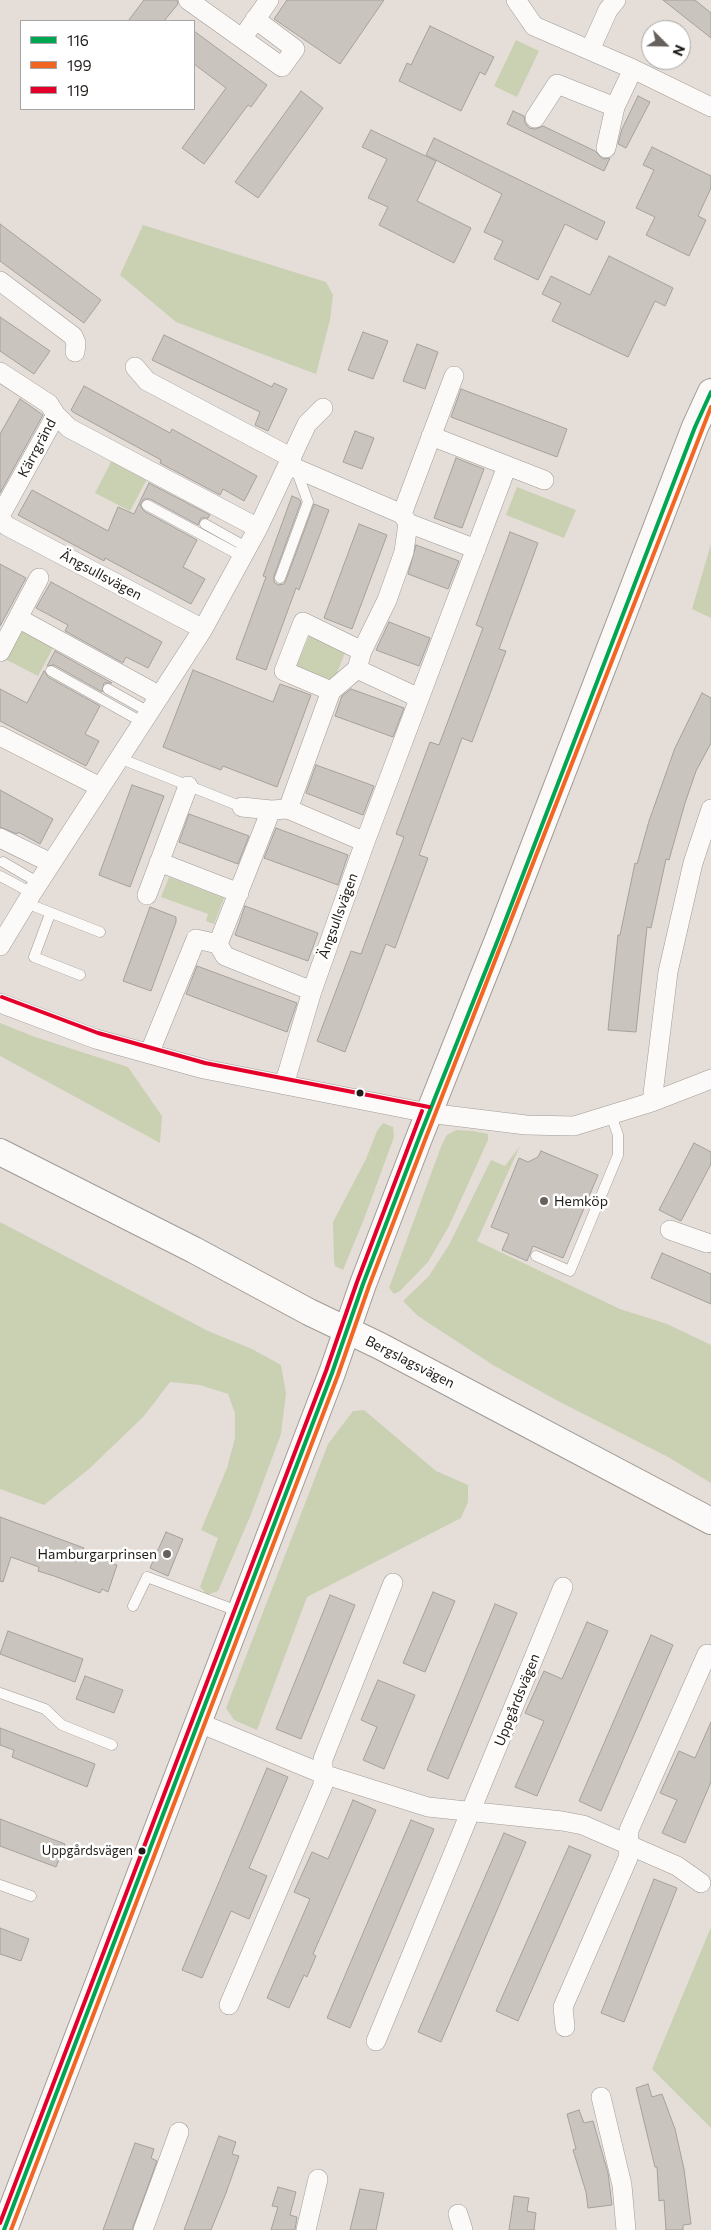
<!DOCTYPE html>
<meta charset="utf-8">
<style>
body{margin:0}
#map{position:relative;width:711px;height:2230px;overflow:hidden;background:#e5ded8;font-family:Commissioner,sans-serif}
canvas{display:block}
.legend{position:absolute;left:20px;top:20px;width:175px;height:90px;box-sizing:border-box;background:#fff;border:1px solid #a7a5a3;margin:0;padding:6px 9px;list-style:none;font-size:15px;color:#221d19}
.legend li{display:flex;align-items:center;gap:10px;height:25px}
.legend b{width:25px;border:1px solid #a7a5a3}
.north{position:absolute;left:641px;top:20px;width:50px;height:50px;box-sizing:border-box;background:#fff;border:1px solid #a7a5a3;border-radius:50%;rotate:113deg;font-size:14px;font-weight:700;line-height:20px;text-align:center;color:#221d19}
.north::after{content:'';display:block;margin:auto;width:18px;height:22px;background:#66615c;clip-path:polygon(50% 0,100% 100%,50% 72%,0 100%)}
</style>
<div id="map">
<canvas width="711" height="2230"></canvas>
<ul class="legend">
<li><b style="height:6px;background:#00a651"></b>116</li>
<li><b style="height:6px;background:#f26522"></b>199</li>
<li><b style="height:6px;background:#e4002b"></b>119</li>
</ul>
<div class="north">N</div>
</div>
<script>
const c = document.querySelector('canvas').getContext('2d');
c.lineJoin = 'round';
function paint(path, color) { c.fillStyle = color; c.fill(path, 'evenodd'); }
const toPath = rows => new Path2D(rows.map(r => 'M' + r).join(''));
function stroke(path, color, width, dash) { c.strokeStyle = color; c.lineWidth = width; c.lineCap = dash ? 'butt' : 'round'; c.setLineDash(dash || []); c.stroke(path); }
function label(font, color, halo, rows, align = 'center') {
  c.font = font + ' Commissioner,sans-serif'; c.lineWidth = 5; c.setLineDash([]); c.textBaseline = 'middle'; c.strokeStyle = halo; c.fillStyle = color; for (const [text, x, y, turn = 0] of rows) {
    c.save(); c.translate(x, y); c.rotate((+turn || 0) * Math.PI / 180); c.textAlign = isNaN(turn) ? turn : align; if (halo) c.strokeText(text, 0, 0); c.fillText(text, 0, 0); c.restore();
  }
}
paint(toPath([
 [516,40,539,51,517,97,494,86],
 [143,225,326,282,333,295,330,320,316,374,176,322,120,275],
 [112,460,147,479,130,511,95,493],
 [517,487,576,510,564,538,506,515],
 [711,544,711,618,692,609],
 [20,625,55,644,38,676,3,658],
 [309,636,346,650,334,681,296,667],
 [169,877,224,898,214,924,206,921,208,914,161,897],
 [0,1023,35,1037,128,1067,162,1116,160,1143,2,1057,0,1056],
 [383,1123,393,1127,394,1137,364,1219,343,1270,335,1266,334,1261,333,1222,366,1159,377,1131],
 [456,1130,473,1131,488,1134,488,1140,449,1226,428,1262,400,1291,394,1294,389,1288,442,1144,447,1135],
 [520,1146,477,1241,620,1309,667,1324,711,1345,711,1483,668,1457,558,1401,493,1365,418,1316,403,1301,429,1276,450,1243,491,1160,505,1166],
 [0,1222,208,1331,252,1349,281,1365,286,1393,281,1434,250,1517,218,1591,207,1595,200,1587,218,1538,201,1530,227,1468,235,1438,235,1413,228,1394,200,1385,170,1382,144,1416,89,1469,44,1505,0,1489],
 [364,1410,436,1471,468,1485,468,1502,461,1518,307,1597,257,1730,234,1720,226,1708,328,1444,353,1411],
 [711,1927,711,2128,652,2069]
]), '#cad0b2');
const building = toPath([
 [144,0,177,0,178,4,164,21,128,21,144,0],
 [287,0,384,0,340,64,274,19,287,0],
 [663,0,695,0,711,13,711,38,663,0],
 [430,26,494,57,485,75,480,72,461,111,399,81,407,63,411,65,430,26],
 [194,31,267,85,251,107,248,105,204,164,182,148,226,88,194,64,194,31],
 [301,91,323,108,258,198,235,182,301,91],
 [638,96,650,102,626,148,618,144,622,129,638,96],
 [513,111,524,116,525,123,529,128,535,129,543,126,595,151,603,159,610,158,604,171,507,124,513,111],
 [371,130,436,161,417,201,471,228,454,263,379,225,388,207,368,198,387,159,362,147,371,130],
 [434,138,605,222,597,240,565,224,538,280,494,259,503,241,484,232,502,194,426,155,434,138],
 [652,147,711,176,711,188,698,216,706,220,689,256,646,235,655,217,636,208,654,170,643,165,652,147],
 [0,224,101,300,84,323,0,261,0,224],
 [609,256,673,288,665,306,655,301,628,357,552,321,561,303,542,294,551,276,590,295,609,256],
 [0,317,50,351,34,374,0,351,0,317],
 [363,332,388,341,373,379,348,370,363,332],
 [164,335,272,387,274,383,287,389,268,431,255,425,260,412,152,360,164,335],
 [417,344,438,352,425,389,403,381,417,344],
 [84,386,170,433,172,429,257,476,244,501,223,489,220,495,160,463,161,460,73,412,71,410,84,386],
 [461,389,567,429,557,457,451,417,461,389],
 [20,399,43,415,0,493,0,434,20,399],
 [355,431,374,438,362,469,343,462,355,431],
 [456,458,484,469,462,528,434,518,456,458],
 [149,483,210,515,208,518,201,518,198,525,150,499,144,499,140,505,144,511,197,540,183,567,205,579,191,604,105,558,104,561,18,515,32,490,108,531,118,507,134,514,149,483],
 [292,496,299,499,301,502,274,576,274,582,278,585,284,584,286,580,314,504,329,510,299,590,296,588,266,670,236,659,266,577,263,576,292,496],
 [359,524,387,535,352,629,324,618,359,524],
 [510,532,538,543,499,649,506,651,472,742,462,738,419,855,428,858,395,948,386,944,345,1052,317,1041,351,951,361,954,404,837,396,834,430,742,439,745,483,628,476,625,510,532],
 [416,545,459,561,448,589,408,574,416,545],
 [0,564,26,578,0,626,0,564],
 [51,582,162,642,148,668,126,657,123,663,65,631,68,625,36,608,51,582],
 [389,622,430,638,419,666,376,650,389,622],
 [55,651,112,683,104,683,102,692,54,665,47,666,55,651],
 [193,670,273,702,280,684,311,695,277,787,223,766,221,770,163,747,193,670],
 [44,671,48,677,100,706,85,734,99,741,86,766,0,721,0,689,27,703,44,671],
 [351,689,404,708,393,737,335,716,342,696,351,689],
 [702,693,711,698,711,743,696,771,685,803,669,860,666,859,651,928,647,927,636,1032,608,1030,618,935,620,935,635,863,637,864,649,821,675,748,702,693],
 [316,765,374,786,363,815,306,793,316,765],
 [132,785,164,796,130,887,99,875,132,785],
 [0,790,53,819,40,844,18,832,17,834,0,827,0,790],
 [189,814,249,836,238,864,179,842,189,814],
 [276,828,348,855,338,885,264,858,276,828],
 [245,906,318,933,308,961,235,935,245,906],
 [150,907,176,917,176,922,151,991,123,981,150,907],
 [197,966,297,1003,287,1032,186,994,197,966],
 [694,1143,711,1152,711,1164,681,1221,659,1210,694,1143],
 [541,1151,598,1175,563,1258,533,1246,527,1261,502,1250,509,1234,491,1227,519,1158,528,1162,538,1157,541,1151],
 [662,1253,711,1274,711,1304,651,1278,662,1253],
 [0,1517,84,1548,82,1552,117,1565,108,1592,102,1589,100,1593,54,1576,38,1571,39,1567,11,1557,3,1582,0,1581,0,1517],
 [166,1532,183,1539,168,1576,150,1568,166,1532],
 [433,1592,455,1601,425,1672,403,1663,433,1592],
 [330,1595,355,1605,301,1739,276,1729,330,1595],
 [495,1604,517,1613,448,1779,427,1770,495,1604],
 [587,1622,608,1631,537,1796,515,1787,544,1721,525,1713,544,1671,562,1679,587,1622],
 [8,1631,83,1659,75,1682,0,1654,8,1631],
 [651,1635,673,1645,601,1811,579,1801,651,1635],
 [85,1676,123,1690,114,1713,76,1699,85,1676],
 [378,1680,415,1695,384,1769,363,1760,377,1727,361,1720,378,1680],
 [711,1722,711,1782,685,1843,662,1833,677,1800,660,1793,679,1751,695,1758,711,1722],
 [0,1728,95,1764,87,1787,12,1757,14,1750,0,1745,0,1728],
 [267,1768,288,1777,249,1868,267,1876,249,1919,231,1911,202,1978,182,1970,267,1768],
 [353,1800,376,1810,313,1954,316,1956,307,1977,304,1975,289,2008,267,1998,310,1899,294,1892,312,1852,328,1859,353,1800],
 [0,1819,65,1844,56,1867,0,1846,0,1819],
 [411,1820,434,1829,350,2028,327,2018,411,1820],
 [504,1833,526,1842,441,2042,418,2032,504,1833],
 [569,1846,591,1855,518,2021,496,2011,569,1846],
 [654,1879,677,1888,624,2022,601,2013,654,1879],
 [0,1928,29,1939,21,1961,0,1954,0,1928],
 [648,2084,652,2097,662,2094,675,2129,684,2169,691,2224,683,2225,683,2230,666,2230,664,2200,659,2201,657,2167,655,2167,636,2088,648,2084],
 [579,2110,584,2123,593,2121,608,2173,612,2205,588,2208,586,2192,573,2150,576,2149,567,2114,579,2110],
 [219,2136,236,2142,232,2154,239,2156,226,2193,211,2230,184,2230,219,2136],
 [135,2143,154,2149,151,2158,157,2161,132,2230,103,2230,135,2143],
 [278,2187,296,2192,290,2215,297,2217,295,2230,271,2230,278,2207,272,2206,278,2187],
 [360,2189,384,2193,376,2230,350,2230,360,2189],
 [514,2196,529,2198,527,2211,536,2213,534,2230,509,2230,514,2196]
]);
paint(building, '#cac4bf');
stroke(building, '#a6a09b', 1);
const lane = toPath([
 [147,505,243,557],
 [205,524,248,548],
 [280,578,308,502,296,469],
 [51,671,142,722],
 [108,689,149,712],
 [119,758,242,807],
 [3,862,39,883],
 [0,876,32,893],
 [26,903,100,932],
 [50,914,34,957,80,975],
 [536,1256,570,1271,618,1155,618,1135,611,1115],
 [133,1606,147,1577,240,1612],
 [0,1693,45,1709,62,1725,112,1745],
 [0,1885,31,1896]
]);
const street = toPath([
 [188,0,282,67,295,49,255,19],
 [516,0,534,26,633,69,711,107],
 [248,30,269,0],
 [590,50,608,10,616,0],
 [535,118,557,84,615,107],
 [606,148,615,107,633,69],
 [0,281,73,336,76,343,75,352],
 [135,367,147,381,292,458],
 [0,372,49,404,56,415,69,428,258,528],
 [431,436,544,480],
 [288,465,402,514],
 [0,516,56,415],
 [0,519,7,526,203,629],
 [408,523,476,549],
 [18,618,160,696],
 [0,652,39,578],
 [357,669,419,698],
 [331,691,284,671,303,622,362,651],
 [0,736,100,787],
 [242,807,271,810],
 [288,809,365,842],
 [0,838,51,863],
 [159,862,239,893],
 [147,895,188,786],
 [218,944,225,956,312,991],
 [0,946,32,893,203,629,258,528,307,424,323,408],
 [0,1003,96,1039,204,1069,428,1113,526,1125,574,1126,652,1102,711,1079],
 [149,1054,196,939,218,944,271,810,288,809,331,691,357,669,362,651,387,600,404,552,408,523,402,514,454,376],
 [284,1085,312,991,365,842,507,466],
 [652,1102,668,972,693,863,711,809],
 [670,1230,707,1243],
 [197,1722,323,1774,428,1807,562,1821,583,1825,677,1866,701,1883],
 [229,2005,323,1785,323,1759,393,1583],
 [565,2027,563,2007,628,1858,629,1830,707,1654],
 [376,2041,563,1587],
 [601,2097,622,2185,626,2230],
 [458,2214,463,2230],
 [143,2230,179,2132],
 [306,2230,318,2179]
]);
const secondary = toPath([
 [0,1152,194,1250,309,1312,380,1346,711,1521],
 [4,2230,332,1373,363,1284,419,1138,499,937,695,427,711,392]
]);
stroke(lane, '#a09a95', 11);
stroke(street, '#a09a95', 20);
stroke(secondary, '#a09a95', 28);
stroke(lane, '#fbfaf9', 10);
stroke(street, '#fbfaf9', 19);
stroke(secondary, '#fbfaf9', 26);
stroke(toPath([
 [4,2230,332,1373,363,1284,419,1138,499,937,695,427,711,392]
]), '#00a651', 4);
stroke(toPath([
 [11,2230,338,1375,369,1286,425,1140,711,407]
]), '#f26522', 4);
stroke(toPath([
 [2,997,98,1033,205,1063,429,1107],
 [0,2223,326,1371,357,1282,422,1111]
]), '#e4002b', 4);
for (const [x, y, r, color] of [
 [360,1093,4.5,"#221d19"],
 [544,1201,5,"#66615c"],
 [167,1554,5,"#66615c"],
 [142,1851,4.5,"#221d19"]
]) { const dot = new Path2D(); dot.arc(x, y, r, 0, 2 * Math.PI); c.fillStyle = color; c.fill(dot); stroke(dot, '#fff', 2); }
label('13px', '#221d19', '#fff', [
 ["Uppgårdsvägen",133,1851]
], 'right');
label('14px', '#221d19', '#fff', [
 ["Kärrgränd",37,448,-62],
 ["Ängsullsvägen",101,575,28],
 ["Ängsullsvägen",338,916,-70],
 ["Bergslagsvägen",410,1362,27],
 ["Uppgårdsvägen",517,1700,-68]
]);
label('14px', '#221d19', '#fff', [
 ["Hemköp",554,1201],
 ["Hamburgarprinsen",157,1554,"right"]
], 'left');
</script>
